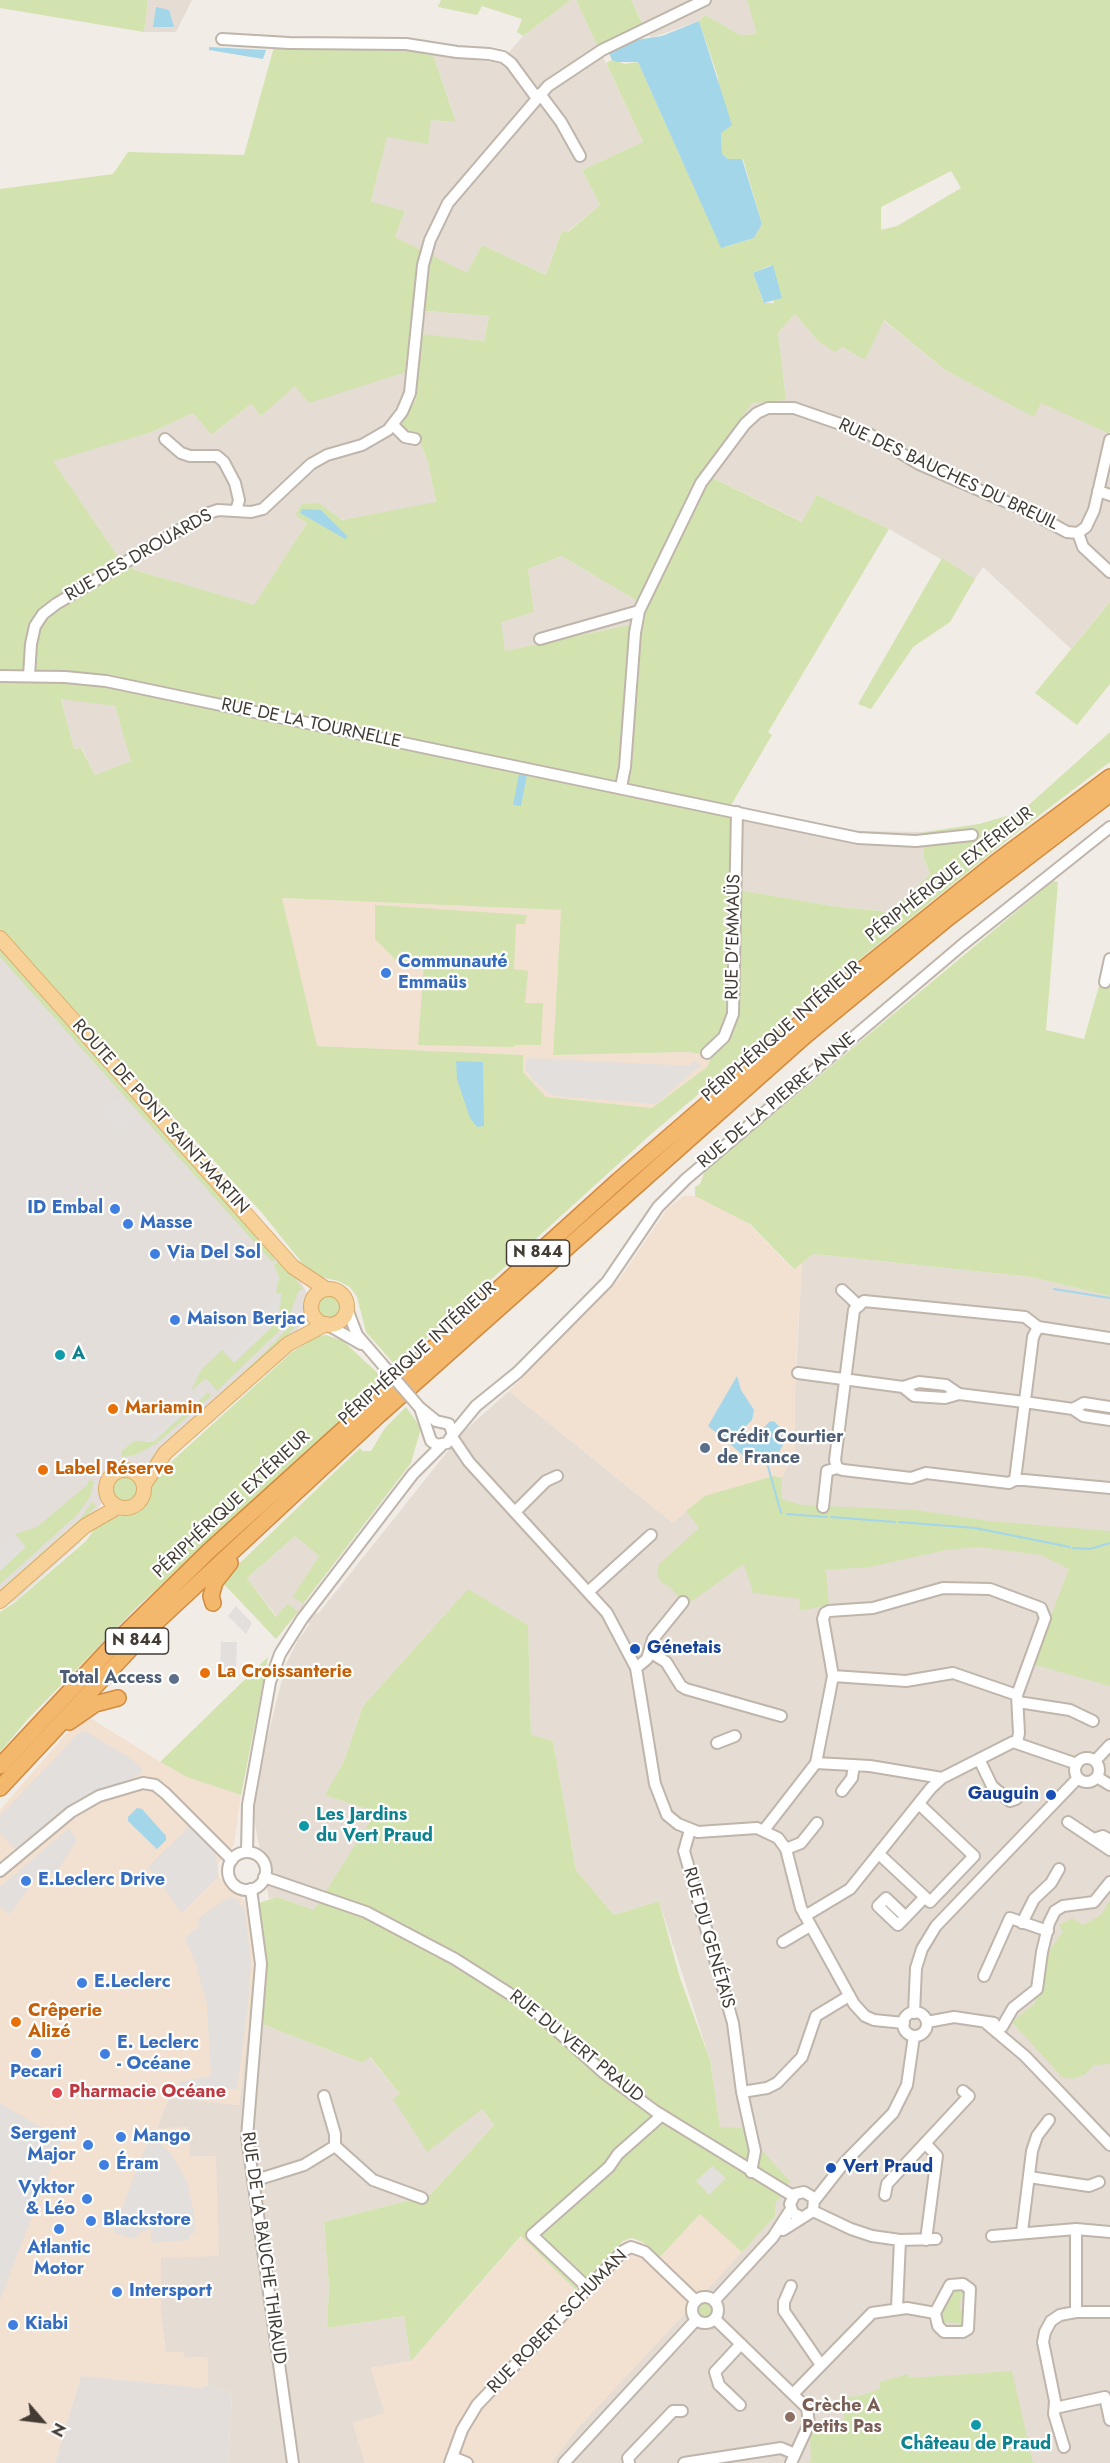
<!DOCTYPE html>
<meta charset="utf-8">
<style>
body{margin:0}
#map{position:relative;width:1110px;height:2463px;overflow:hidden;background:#f1ece5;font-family:Jost,sans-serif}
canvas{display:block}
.north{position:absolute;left:12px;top:2391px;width:60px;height:60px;-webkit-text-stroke:4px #fff;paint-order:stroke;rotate:118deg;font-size:16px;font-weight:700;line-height:24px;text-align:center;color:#433c35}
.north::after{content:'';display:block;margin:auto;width:21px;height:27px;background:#433c35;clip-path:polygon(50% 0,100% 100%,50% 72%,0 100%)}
</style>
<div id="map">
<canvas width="1110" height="2463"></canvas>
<div class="north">N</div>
</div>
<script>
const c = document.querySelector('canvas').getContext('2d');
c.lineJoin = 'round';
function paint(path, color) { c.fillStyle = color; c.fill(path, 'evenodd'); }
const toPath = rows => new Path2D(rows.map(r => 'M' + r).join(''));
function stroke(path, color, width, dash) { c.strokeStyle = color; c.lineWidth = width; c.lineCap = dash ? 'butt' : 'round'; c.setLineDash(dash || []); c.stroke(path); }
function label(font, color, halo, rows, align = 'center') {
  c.font = font + ' Jost,sans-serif'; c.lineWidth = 4.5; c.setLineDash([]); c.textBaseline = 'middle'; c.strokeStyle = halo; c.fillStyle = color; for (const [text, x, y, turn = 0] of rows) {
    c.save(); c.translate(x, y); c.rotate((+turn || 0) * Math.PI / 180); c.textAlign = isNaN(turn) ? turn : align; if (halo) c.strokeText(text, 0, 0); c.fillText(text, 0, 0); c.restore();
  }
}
paint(toPath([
 [148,0,192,0,176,32,144,32],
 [571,0,576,0,643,142,582,170,600,205,567,232,562,231,546,275,482,245,467,274,395,237,405,211,371,203,387,136,427,143,431,120,456,122,433,55,500,63,523,36],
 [631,0,747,0,758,34,740,35,705,15,699,21,651,38],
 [414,310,489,316,484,341,421,335,416,399,402,426,417,434,428,463,436,503,341,520,319,503,255,606,135,570,121,561,52,460,152,432,193,413,211,435,251,404,261,416,295,385],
 [795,314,818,341,842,347,865,360,883,320,945,370,1034,416,1041,402,1110,434,1110,602,1071,649,983,567,975,579,889,529,817,495,803,522,703,473,752,402,786,400,778,333],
 [562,556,637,601,629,625,505,651,500,622,534,612,528,569],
 [61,698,115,706,132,761,95,775,82,748,74,749],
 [731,805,859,831,924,832,924,858,930,874,890,912,832,906,731,889],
 [814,1254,1031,1277,1110,1296,1110,2463,548,2463,557,2450,775,2216,776,2203,784,2186,720,2128,710,2060,659,1901,614,1915,576,1870,553,1741,531,1736,528,1625,468,1590,363,1706,344,1761,326,1795,377,1812,314,1910,277,1897,269,1899,253,1813,257,1778,286,1664,298,1640,310,1624,288,1603,277,1617,247,1578,295,1536,319,1556,294,1596,318,1614,463,1432,509,1391,673,1523,794,1409,802,1263],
 [249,2019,362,2063,369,2057,400,2094,394,2100,482,2109,494,2125,430,2195,324,2222,329,2287,327,2328,404,2316,411,2361,371,2368,385,2413,353,2423,365,2463,228,2463,232,2393,208,2385,207,2357,184,2358,183,2352,166,2352,161,2316,161,2258,216,2156,189,2157,157,2128,169,2097,239,2105]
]), '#e5ddd3');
paint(toPath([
 [282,898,561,910,553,1055,689,1052,712,1055,707,1067,652,1108,546,1097,523,1072,523,1055,316,1046],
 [684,1196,695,1196,747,1222,793,1269,802,1263,795,1377,795,1454,782,1478,774,1476,705,1496,673,1523,509,1391,621,1277,668,1208],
 [87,1716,173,1770,241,1795,234,1845,218,1864,219,1877,245,1901,253,1940,253,1989,239,2105,169,2097,157,2128,188,2127,190,2157,216,2156,219,2256,161,2258,161,2316,166,2352,183,2352,184,2358,207,2357,208,2385,203,2388,81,2376,55,2463,0,2463,0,1810,72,1727],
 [700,2214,743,2251,579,2427,551,2463,365,2463,353,2423,385,2413,371,2368,411,2361,522,2236,576,2290,624,2241,642,2242,659,2258]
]), '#f2e0d1');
paint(toPath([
 [0,940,293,1267,311,1301,311,1309,288,1344,165,1453,133,1471,119,1470,110,1476,105,1490,107,1496,85,1526,0,1600],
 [81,2376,203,2388,208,2385,232,2393,228,2463,55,2463]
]), '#e3deda');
paint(toPath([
 [0,0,148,0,144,32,0,8],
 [441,0,571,0,523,36,517,32,522,19,482,6,477,15,438,7],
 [576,0,631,0,643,24,598,47],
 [747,0,1110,0,1110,434,1041,403,1034,417,945,370,884,320,865,360,842,347,835,352,818,341,795,314,778,333,786,400,752,403,703,473,802,522,817,495,889,529,768,732,772,735,731,805,735,822,732,889,832,906,890,912,930,874,924,858,924,832,979,824,1021,812,1110,732,1110,762,1021,829,828,985,650,1135,396,1366,366,1332,357,1297,350,1287,338,1281,321,1277,303,1264,262,1213,0,929,0,189,113,174,128,152,244,155,277,36,425,41,421,52,433,55,456,122,431,120,428,144,387,137,371,202,405,211,395,237,467,273,482,245,546,275,562,231,568,232,600,205,582,170,643,142,606,63,612,60,625,64,638,62,721,247,725,247,754,238,762,224,743,159,728,159,722,154,718,77,699,21,705,15,740,35,757,34],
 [951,171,961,188,897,226,881,230,881,207],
 [771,265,774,303,764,303,753,273],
 [414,310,489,316,484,341,421,334,416,399,401,426,417,434,428,463,436,502,342,520,319,503,302,504,295,515,307,523,254,605,135,570,121,561,53,461,152,432,193,413,211,435,251,404,261,416,295,386,309,403,409,371],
 [562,556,637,601,629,625,505,651,501,622,534,612,528,569],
 [61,699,115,706,131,761,95,775,81,748,74,749],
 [282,898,561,910,553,1055,689,1052,712,1056,707,1067,652,1108,546,1097,523,1072,523,1055,317,1046],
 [942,558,975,579,950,622,913,647,871,709,858,704],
 [1110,602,1110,684,1077,725,1035,693],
 [1053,881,1058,882,1046,1030,1084,1039,1102,975,1110,976,1110,1296,1031,1277,814,1254,794,1269,750,1224,695,1196,695,1187,700,1184,705,1171],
 [375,905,527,915,525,924,516,924,514,969,528,971,525,1003,543,1003,541,1045,515,1045,514,1047,418,1045,424,963,397,961,375,939],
 [0,944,276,1255,273,1257,275,1261,272,1262,0,957],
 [282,1261,303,1289,298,1292,287,1323,217,1391,206,1378,190,1392,202,1369,222,1350,234,1363,271,1328,280,1310,281,1296,281,1294,276,1293,279,1277,274,1264],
 '316 1306a13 13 0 1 1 26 0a13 13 0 1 1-26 0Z',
 [295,1318,300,1322,282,1341,222,1396,220,1394,263,1354,290,1326],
 [326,1335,343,1341,383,1378,354,1402,356,1406,136,1608,27,1720,0,1752,0,1612,14,1603,86,1541,96,1527,113,1517,140,1511,151,1493,153,1481,160,1472,292,1352,316,1337],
 [208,1392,211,1396,156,1444,135,1455,122,1457,121,1452,134,1441,153,1442],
 [406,1407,421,1428,411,1463,303,1604,293,1596,319,1556,295,1536,247,1578,276,1617,288,1603,298,1612,276,1639,221,1581,360,1448,363,1451,371,1451,385,1428],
 [774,1476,782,1478,781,1499,802,1505,916,1510,989,1521,1110,1531,1110,1686,1032,1664,1069,1569,1041,1555,978,1547,946,1550,869,1567,826,1570,829,1605,799,1611,800,1599,753,1593,744,1564,689,1603,683,1602,671,1588,661,1582,657,1573,659,1564,699,1528,686,1511,705,1496],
 '112 1489a13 13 0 1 1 26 0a13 13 0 1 1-26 0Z',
 [89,1480,94,1481,90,1497,77,1515,0,1584,0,1571,26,1547,15,1534,37,1527,87,1485],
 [92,1502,96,1506,79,1525,0,1595,0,1590,81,1518],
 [468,1589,528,1625,531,1735,553,1741,576,1870,614,1915,659,1901,680,1978,710,2060,720,2127,741,2128,790,2181,776,2203,775,2216,742,2252,700,2214,659,2258,643,2242,632,2238,623,2241,576,2290,521,2236,411,2361,404,2316,327,2328,329,2287,324,2222,430,2195,494,2125,482,2109,427,2152,393,2099,400,2094,370,2057,362,2063,249,2019,254,1963,247,1907,277,1897,314,1910,376,1812,325,1795,344,1761,363,1706],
 [268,1657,241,1795,187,1777,160,1762],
 [1110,1900,1110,2064,1094,2065,1084,2075,1073,2079,1062,2077,1012,2022,1035,2003,1048,1952,1063,1932,1059,1925,1072,1918,1083,1925,1101,1915],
 [963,2287,967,2295,961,2295,960,2310,966,2310,965,2325,960,2328,959,2323,945,2322,945,2327,939,2317,948,2291],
 '695 2310a9 9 0 1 1 18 0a9 9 0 1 1-18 0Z',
 [1012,2371,1033,2463,806,2463,811,2462,810,2434,843,2432,845,2397,860,2396,880,2389,880,2382,908,2374,910,2378]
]), '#d2e3b0');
paint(toPath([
 [527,1058,689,1066,695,1061,701,1065,656,1104,555,1096,548,1093,533,1080,525,1069],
 [115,1097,136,1120,120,1134,100,1111],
 [274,1294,281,1294,281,1297,273,1325,235,1362,223,1348,267,1308],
 [198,1393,207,1393,153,1442,144,1442],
 [85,1533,80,1543,15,1601,2,1608],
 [12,1536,24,1549,0,1571,0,1546],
 [236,1606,252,1623,246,1634,228,1616],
 [221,1642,237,1642,236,1670,220,1671],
 [85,1731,131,1759,143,1770,139,1775,94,1794,17,1851,0,1833,0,1816,78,1734],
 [190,1826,216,1853,218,1877,182,1913,148,1867],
 [69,1828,77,1840,54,1876,43,1868,10,1914,0,1907,0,1887],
 [229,1897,240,1900,239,1905,244,1905,251,1962,248,2006,237,2089,208,2087,182,2093,179,2082,211,2076,207,2005,197,1967,185,1938,200,1926,197,1920,225,1899,228,1902],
 [0,2103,42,2128,63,2135,0,2300],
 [150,2142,154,2146,158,2142,171,2154,187,2182,194,2213,195,2233,189,2234,189,2240,151,2243,151,2229,141,2232,134,2239,113,2232,144,2150],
 [712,2166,726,2178,709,2195,696,2181]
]), '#e2dfdd');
paint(toPath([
 [156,7,169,10,174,27,153,27],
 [699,21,732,125,721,133,722,154,728,159,742,159,762,224,754,238,721,248,638,62,617,62,612,60,609,53,636,40,662,36],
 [209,47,266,50,263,59,209,50],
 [773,265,782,298,764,303,753,273],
 [302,509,321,510,348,537,345,539,300,513],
 [519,774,527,775,521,806,513,805],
 [456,1061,483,1062,484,1126,477,1127,470,1118,457,1079],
 [737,1376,741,1390,754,1410,752,1420,745,1427,748,1437,754,1439,770,1421,775,1422,782,1430,783,1445,778,1454,764,1465,743,1455,708,1426],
 [137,1808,142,1809,166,1836,166,1840,157,1849,128,1821,128,1817]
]), '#a4d6ea');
stroke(toPath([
 [1054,1289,1110,1298],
 [767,1463,781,1513],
 [787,1514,827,1517],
 [831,1517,895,1522],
 [899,1522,975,1528,1070,1547],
 [1073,1548,1090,1549,1110,1543]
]), '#a4d6ea', 2);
const minor = toPath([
 [222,39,289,43,406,44,457,52,489,54,503,57,511,63,536,97],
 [540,94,561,122,580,156],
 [393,425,405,437,415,439],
 [165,439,181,453,190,456,217,456,224,462,235,483,239,500,236,511],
 [1098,491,1110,495],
 [1078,533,1086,527,1094,510,1110,440],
 [540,639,639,611],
 [0,676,65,677,106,681,858,838,916,841,972,835],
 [29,676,31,644,35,626,43,614,56,604,206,514,218,510,251,512,263,509,311,464,327,455,362,445,388,430,402,412,410,393,423,265,430,240,448,203,548,86,602,50,705,0],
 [621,787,625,767,635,633,639,611,701,483,745,424,757,413,768,408,794,408,869,434,919,464,1032,513,1067,532,1078,533,1083,547,1110,572],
 [1105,982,1110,959],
 [707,1053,724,1037,733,1014,737,812],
 [842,1290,859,1306],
 [347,1309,357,1335,382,1364],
 [328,1325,361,1344],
 [1110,1338,1038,1327,1025,1317,864,1301,854,1310,835,1460,837,1468,843,1470,911,1478,926,1473,1009,1483,1015,1480,1024,1480,1110,1488],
 [798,1373,903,1387,919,1382,946,1385,959,1394],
 [903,1387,914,1396,945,1398,959,1394,1024,1402,1073,1409,1083,1416,1110,1420],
 [420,1408,436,1421,449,1424,453,1434,447,1443,437,1445,431,1441,420,1408],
 [1073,1409,1084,1403,1110,1407],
 [453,1434,476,1406,518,1372,607,1282,658,1207,686,1179,962,945,1110,827],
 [452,1437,469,1462,607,1613,636,1668,655,1784,667,1815,678,1824,698,1832,757,1828,778,1838,786,1849,801,1908,854,2004,865,2016,874,2020,904,2023],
 [1015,1480,1033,1337,1038,1327],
 [823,1507,827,1471,837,1468],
 [515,1512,546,1481,557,1476],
 [588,1592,651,1535],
 [650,1652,666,1662,681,1686,686,1689,781,1716],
 [636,1668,647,1659,653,1639,683,1602],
 [833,1676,906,1681,953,1673,1017,1695],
 [1018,1702,1070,1710,1093,1721],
 [717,1743,735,1736],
 '1075 1770a12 12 0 1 1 24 0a12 12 0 1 1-24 0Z',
 [979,1759,992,1786,1010,1801,1016,1799],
 [1095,1761,1110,1745],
 [816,1763,870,1766,942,1778],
 [1097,1777,1110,1785],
 [842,1791,852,1778,854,1765],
 [919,1804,974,1856,930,1902,925,1897],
 [1068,1822,1110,1850],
 [690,1830,684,1851,733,2023,742,2092,755,2151,751,2172],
 [764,1830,816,1763,833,1676,823,1619,825,1613,829,1611,873,1608,943,1588,990,1589,1041,1608,1045,1618,1017,1695,1019,1733,1017,1743],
 [1094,1839,1103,1836,1110,1840],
 [786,1849,801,1843,817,1823],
 [247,1852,248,1805,270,1682,280,1654,302,1619,413,1474,441,1446],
 '228 1871a19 19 0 1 1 38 0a19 19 0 1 1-38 0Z',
 [879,1854,925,1897,898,1925,878,1906,886,1898,906,1917],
 [0,1871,71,1812,99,1796,143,1783,155,1785,165,1793,232,1860],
 [264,1877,366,1912,455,1959,532,2008,604,2073,655,2111,793,2196],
 [251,1889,261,1964,247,2137,293,2463],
 [805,1916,850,1889,931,1788,942,1778,1013,1742,1077,1764],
 [1022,1923,1034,1899,1051,1883,1059,1869],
 [783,1942,810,1926],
 [984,1976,1010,1918,1048,1931],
 '903 2024a12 12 0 1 1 24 0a12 12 0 1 1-24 0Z',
 [914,2013,916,1968,922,1949,936,1926,1078,1778],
 [927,2022,954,2017,994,2023],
 [987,2024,1025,2056,1110,2145],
 [1002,2027,1013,2008,1037,1989,1042,1952,1049,1923,1055,1911,1063,1906,1094,1902,1110,1882],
 [742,2092,767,2088,777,2083,802,2057,816,2016,849,1996],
 [324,2096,335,2134,335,2146],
 [925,2143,937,2156,926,2240],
 [1029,2177,1089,2186,1099,2182],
 [253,2181,304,2165,335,2146,373,2180,422,2198],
 [885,2195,887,2184,969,2096,963,2091],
 [815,2200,844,2163,893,2113,907,2085,914,2036],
 [813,2211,851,2229,872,2236,900,2240,936,2239],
 [783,2230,813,2211,814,2198,804,2192,795,2194,790,2204,793,2213,801,2217],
 [1022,2232,1032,2151,1037,2136,1049,2120],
 [992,2236,1076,2229,1110,2232],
 [791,2286,784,2302,784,2311,821,2365],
 [588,2288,532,2235,609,2167,618,2154,661,2116],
 '692 2310a13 13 0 1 1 26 0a13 13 0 1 1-26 0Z',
 [714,2301,773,2237,791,2209],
 [897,2308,900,2240],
 [1076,2312,1110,2312],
 [715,2319,807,2408,809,2424,791,2463],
 [794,2393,872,2313,907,2308,935,2313,938,2326,944,2332,963,2332,968,2329,970,2289,963,2284,950,2285,935,2313],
 [740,2405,719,2385,715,2372,741,2344],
 [1055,2408,1105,2397,1110,2420],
 [1064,2447,1054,2414,1055,2401,1043,2342,1045,2332,1051,2321,1060,2315,1076,2312,1076,2229],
 [452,2457,467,2463],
 [450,2463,462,2430,477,2405,623,2251,631,2247,645,2252,696,2301],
 [564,2463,696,2320],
 [629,2463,628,2458,673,2411,682,2411],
 [684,2463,781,2448,795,2454]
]);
const major = toPath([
 [0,938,293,1267,326,1289],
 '311 1307a18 18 0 1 1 36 0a18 18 0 1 1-36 0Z',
 '106 1489a19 19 0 1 1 38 0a19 19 0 1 1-38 0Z',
 [144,1485,165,1453,288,1344,326,1324],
 [0,1601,85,1526,118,1507]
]);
const highway = toPath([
 [213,1603,211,1596,215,1582,230,1563],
 [69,1722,95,1704,118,1698],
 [0,1766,112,1646,209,1551,619,1180,863,969,995,863,1110,777],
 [0,1788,148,1630,379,1415,805,1036,948,918,1110,794]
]);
stroke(minor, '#bfb5ab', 14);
stroke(major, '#dbac69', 16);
stroke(highway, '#d28b3e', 18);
stroke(minor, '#fff', 10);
stroke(major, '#f7d198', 14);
stroke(highway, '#f4b86d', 15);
const minorBridge = toPath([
 [382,1364,420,1408]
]);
stroke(minorBridge, '#bfb5ab', 14, []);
stroke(minorBridge, '#fff', 10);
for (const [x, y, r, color] of [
 [386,973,6,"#3f7fe0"],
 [115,1209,6,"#3f7fe0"],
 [128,1224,6,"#3f7fe0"],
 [155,1254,6,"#3f7fe0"],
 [175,1320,6,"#3f7fe0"],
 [60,1355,6,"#0f9aa8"],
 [113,1409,6,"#e8710a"],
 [705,1448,6,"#5c6f8a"],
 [43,1470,6,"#e8710a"],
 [635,1649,6,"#1a4fb4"],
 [205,1673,6,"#e8710a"],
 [174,1679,6,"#5c6f8a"],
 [1051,1795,6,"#1a4fb4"],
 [304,1826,6,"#0f9aa8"],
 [26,1881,6,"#3f7fe0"],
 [82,1983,6,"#3f7fe0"],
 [16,2022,6,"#e8710a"],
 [36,2053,6,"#3f7fe0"],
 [105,2054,6,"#3f7fe0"],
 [57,2093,6,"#e0444e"],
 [121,2137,6,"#3f7fe0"],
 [88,2145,6,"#3f7fe0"],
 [104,2165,6,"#3f7fe0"],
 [831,2168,6,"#1a4fb4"],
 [87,2199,6,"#3f7fe0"],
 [91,2221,6,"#3f7fe0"],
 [59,2229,6,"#3f7fe0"],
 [117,2292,6,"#3f7fe0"],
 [13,2325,6,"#3f7fe0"],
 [790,2417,6,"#8d6e63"],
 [976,2425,6,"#0f9aa8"]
]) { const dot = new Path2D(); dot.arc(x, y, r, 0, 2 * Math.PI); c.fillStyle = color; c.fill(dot); stroke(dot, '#fff', 2); }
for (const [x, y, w] of [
 [538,1253,63],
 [137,1641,63]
]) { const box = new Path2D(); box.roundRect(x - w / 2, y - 13, w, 26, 4.5); c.fillStyle = '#fff'; c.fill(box); stroke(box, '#433c35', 1.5); }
label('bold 16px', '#433c35', null, [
 ["N 844",538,1253],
 ["N 844",137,1641]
]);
label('18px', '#433c35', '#fff', [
 ["RUE DES BAUCHES DU BREUIL",948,475,25],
 ["RUE DES DROUARDS",139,556,-30],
 ["RUE DE LA TOURNELLE",311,724,12],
 ["PÉRIPHÉRIQUE EXTÉRIEUR",950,875,-38],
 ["RUE D'EMMAÜS",734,937,-89],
 ["PÉRIPHÉRIQUE INTÉRIEUR",782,1032,-41],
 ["RUE DE LA PIERRE ANNE",777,1101,-40],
 ["ROUTE DE PONT SAINT-MARTIN",160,1117,48],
 ["PÉRIPHÉRIQUE INTÉRIEUR",418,1354,-42],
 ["PÉRIPHÉRIQUE EXTÉRIEUR",232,1505,-43],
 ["RUE DU GENÉTAIS",708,1938,74],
 ["RUE DU VERT PRAUD",576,2047,39],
 ["RUE DE LA BAUCHE THIRAUD",263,2248,82],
 ["RUE ROBERT SCHUMAN",558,2322,-46]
]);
label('bold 18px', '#366cbe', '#fff', [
 ["Communauté",398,963],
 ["Emmaüs",398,984],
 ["ID Embal",103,1209,"right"],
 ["Masse",140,1224],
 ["Via Del Sol",167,1254],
 ["Maison Berjac",187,1320],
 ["E.Leclerc Drive",38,1881],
 ["E.Leclerc",94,1983],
 ["E. Leclerc",117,2044],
 ["- Océane",117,2065],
 ["Pecari",36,2073,"center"],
 ["Sergent",76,2135,"right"],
 ["Major",76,2156,"right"],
 ["Mango",133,2137],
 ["Éram",116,2165],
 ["Vyktor",75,2189,"right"],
 ["& Léo",75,2210,"right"],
 ["Blackstore",103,2221],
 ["Atlantic",59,2249,"center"],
 ["Motor",59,2270,"center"],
 ["Intersport",129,2292],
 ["Kiabi",25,2325]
], 'left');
label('bold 18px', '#0d838f', '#fff', [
 ["A",72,1355],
 ["Les Jardins",316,1816],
 ["du Vert Praud",316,1837],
 ["Château de Praud",976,2445,"center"]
], 'left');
label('bold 18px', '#c56008', '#fff', [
 ["Mariamin",125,1409],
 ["Label Réserve",55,1470],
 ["La Croissanterie",217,1673],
 ["Crêperie",28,2012],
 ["Alizé",28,2033]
], 'left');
label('bold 18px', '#4e5e75', '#fff', [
 ["Crédit Courtier",717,1438],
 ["de France",717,1459],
 ["Total Access",162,1679,"right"]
], 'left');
label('bold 18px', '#164399', '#fff', [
 ["Génetais",647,1649],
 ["Gauguin",1039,1795,"right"],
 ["Vert Praud",843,2168]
], 'left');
label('bold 18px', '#be3a42', '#fff', [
 ["Pharmacie Océane",69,2093]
], 'left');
label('bold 18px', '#785e54', '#fff', [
 ["Crèche A",802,2407],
 ["Petits Pas",802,2428]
], 'left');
</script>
